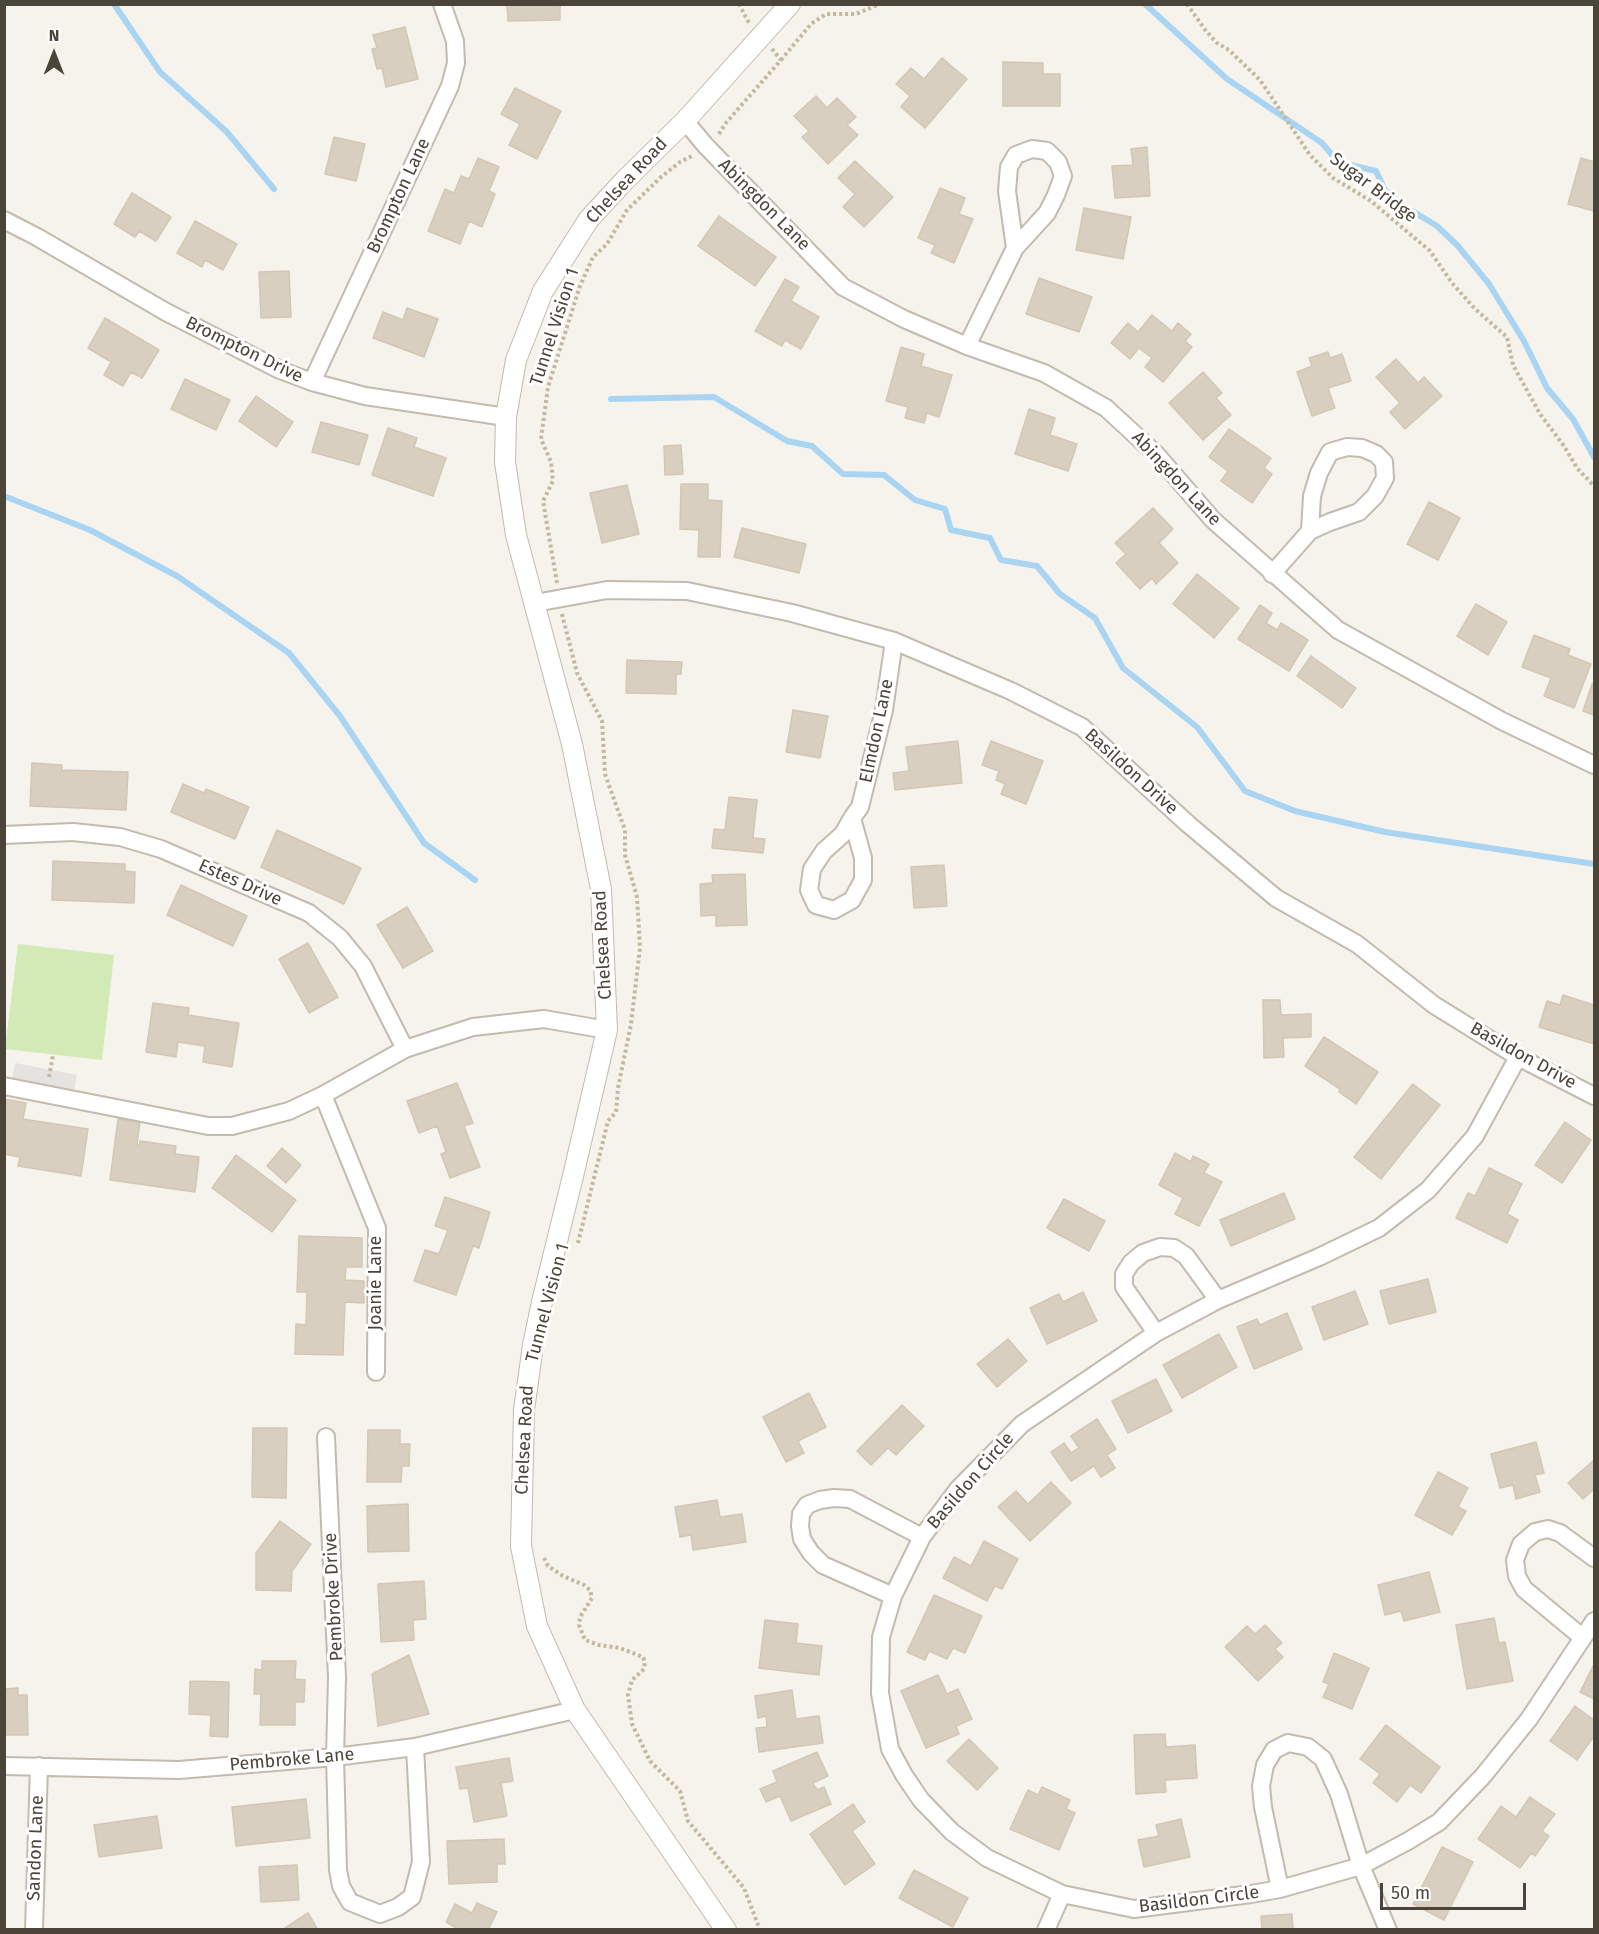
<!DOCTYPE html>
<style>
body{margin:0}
#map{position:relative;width:1599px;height:1934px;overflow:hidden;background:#f6f3ec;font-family:"Fira Sans",sans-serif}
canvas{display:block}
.frame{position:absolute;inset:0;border:6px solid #4b4439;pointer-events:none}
.north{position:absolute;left:24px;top:24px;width:60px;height:60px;-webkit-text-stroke:4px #fff;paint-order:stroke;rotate:0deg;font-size:16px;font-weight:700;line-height:24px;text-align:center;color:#4b4439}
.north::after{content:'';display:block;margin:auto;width:21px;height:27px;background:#4b4439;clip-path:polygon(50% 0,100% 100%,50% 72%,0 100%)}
.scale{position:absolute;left:1380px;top:1883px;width:146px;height:27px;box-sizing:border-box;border:3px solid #4b4439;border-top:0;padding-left:8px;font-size:18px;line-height:21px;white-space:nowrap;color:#4b4439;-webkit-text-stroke:4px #fff;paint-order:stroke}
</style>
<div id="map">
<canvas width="1599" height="1934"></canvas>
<div class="frame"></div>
<div class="north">N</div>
<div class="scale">50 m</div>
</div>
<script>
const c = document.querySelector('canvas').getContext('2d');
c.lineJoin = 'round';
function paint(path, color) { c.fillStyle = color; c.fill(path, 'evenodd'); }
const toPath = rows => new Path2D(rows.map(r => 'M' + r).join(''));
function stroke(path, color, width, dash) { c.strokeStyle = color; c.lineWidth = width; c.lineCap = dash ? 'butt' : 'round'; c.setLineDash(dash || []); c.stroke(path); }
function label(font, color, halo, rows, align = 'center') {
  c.font = font + ' "Fira Sans",sans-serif'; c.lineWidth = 6; c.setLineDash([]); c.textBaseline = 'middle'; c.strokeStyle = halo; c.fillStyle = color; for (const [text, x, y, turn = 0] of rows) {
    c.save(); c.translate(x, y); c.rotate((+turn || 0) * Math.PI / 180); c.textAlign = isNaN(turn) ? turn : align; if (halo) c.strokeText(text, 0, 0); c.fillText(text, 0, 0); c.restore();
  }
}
paint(toPath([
 [18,944,114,955,102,1060,5,1049]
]), '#d2eab5');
paint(toPath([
 [15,1063,77,1075,74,1092,12,1080]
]), '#e5e3e0');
stroke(toPath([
 [114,4,160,72,227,132,274,189],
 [1145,4,1227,79,1322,143,1338,162,1376,171,1385,190,1404,206,1437,226,1458,246,1489,284,1524,341,1547,388,1573,419,1594,457],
 [611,399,714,397,787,441,812,446,843,474,884,475,915,500,945,509,951,530,990,538,1001,560,1037,566,1060,594,1095,618,1123,668,1197,727,1245,791,1295,811,1385,832,1594,864],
 [4,496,90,530,177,576,289,653,340,716,424,843,475,880]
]), '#a9d4f2', 6);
const building = toPath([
 [507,4,560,4,560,20,508,21,507,4],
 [405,27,418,79,386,87,382,68,377,69,372,49,377,48,373,35,405,27],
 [942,58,967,79,925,128,901,107,910,96,896,84,911,68,924,79,942,58],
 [1003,62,1043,63,1043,74,1060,74,1060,106,1003,106,1003,62],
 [515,88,561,111,537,159,509,145,520,124,501,114,515,88],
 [816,96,827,108,837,98,856,117,847,125,858,135,828,164,802,137,809,131,794,116,816,96],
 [334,137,365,144,356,181,325,174,334,137],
 [1147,147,1150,196,1115,198,1112,166,1133,165,1131,149,1147,147],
 [478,158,499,167,489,191,495,194,482,227,469,221,460,244,428,231,445,189,454,193,461,176,469,179,478,158],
 [1581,158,1594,162,1594,211,1568,204,1581,158],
 [855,161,893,197,864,227,843,207,855,194,838,178,855,161],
 [940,188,965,198,959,214,973,219,954,263,931,253,935,245,918,238,940,188],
 [132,193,171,217,156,241,139,231,135,237,114,224,132,193],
 [1084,208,1131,217,1123,259,1076,250,1084,208],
 [719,216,776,257,755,286,698,246,719,216],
 [195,221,237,244,223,270,205,260,202,267,177,253,195,221],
 [289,271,291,317,261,318,259,272,289,271],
 [1039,278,1092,297,1079,332,1026,314,1039,278],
 [785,279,799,287,791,301,819,317,801,349,785,340,782,346,755,331,785,279],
 [407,308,438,319,424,357,373,338,383,312,403,320,407,308],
 [1152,315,1172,331,1178,323,1191,334,1185,341,1192,347,1163,382,1145,367,1152,358,1139,348,1130,359,1111,343,1128,323,1138,332,1152,315],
 [105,318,159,350,142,378,131,372,123,386,104,375,111,362,88,348,105,318],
 [901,347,924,354,921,366,952,375,939,417,927,413,924,423,905,418,908,407,886,401,901,347],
 [1328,352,1330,358,1342,354,1351,381,1328,388,1335,408,1312,416,1297,372,1312,366,1309,358,1328,352],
 [1396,359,1418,383,1424,377,1442,396,1405,429,1390,412,1400,403,1376,377,1396,359],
 [1203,372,1222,393,1216,398,1231,415,1203,440,1169,403,1203,372],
 [185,379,230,400,216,430,171,409,185,379],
 [256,396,293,422,276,447,239,421,256,396],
 [1029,409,1055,418,1050,435,1077,444,1068,471,1015,454,1029,409],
 [321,422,368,435,359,465,312,452,321,422],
 [388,428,417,438,414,447,446,458,433,496,372,475,388,428],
 [1229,429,1271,458,1264,468,1272,474,1252,503,1221,481,1228,471,1209,457,1229,429],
 [681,445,683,474,665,475,664,446,681,445],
 [681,484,708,484,708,500,722,501,720,557,698,557,699,530,680,529,681,484],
 [627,485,639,534,602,543,590,493,627,485],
 [1429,502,1460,518,1438,560,1407,544,1429,502],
 [1153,508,1173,529,1159,543,1178,563,1156,584,1152,578,1140,589,1116,563,1126,554,1115,543,1153,508],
 [742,528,806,544,799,573,734,557,742,528],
 [1197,574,1239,608,1214,638,1173,604,1197,574],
 [1476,604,1507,622,1488,655,1457,636,1476,604],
 [1260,605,1272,613,1266,623,1277,630,1281,623,1308,640,1289,671,1238,639,1260,605],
 [1534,635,1570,649,1568,655,1591,664,1574,708,1544,696,1551,678,1522,667,1534,635],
 [1311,656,1356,688,1342,708,1297,676,1311,656],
 [627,660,682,662,681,674,676,674,676,694,626,693,627,660],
 [1592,684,1594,684,1594,715,1583,711,1592,684],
 [793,710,828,716,820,758,786,752,793,710],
 [958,741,962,783,895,790,893,773,909,771,906,747,958,741],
 [991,741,1043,761,1026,804,1001,794,1005,784,996,780,999,771,982,765,991,741],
 [32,763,62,765,62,770,128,772,126,810,30,806,32,763],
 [183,784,204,793,206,789,249,807,235,839,171,812,183,784],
 [729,797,757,800,753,838,765,839,763,853,712,848,714,829,725,830,729,797],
 [277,830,361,868,344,904,261,867,277,830],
 [53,861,125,864,125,871,135,872,134,903,52,900,53,861],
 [944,865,947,906,914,908,911,867,944,865],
 [745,874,747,925,716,926,716,915,701,916,700,884,713,883,712,875,745,874],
 [181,885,247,916,233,946,167,915,181,885],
 [407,907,433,951,403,968,377,925,407,907],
 [308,943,338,997,309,1013,279,959,308,943],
 [1563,995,1594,1005,1594,1044,1539,1027,1547,1001,1560,1005,1563,995],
 [1263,1000,1280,1000,1281,1015,1311,1014,1311,1037,1283,1038,1284,1057,1264,1058,1263,1000],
 [153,1003,189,1008,188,1015,239,1023,232,1067,203,1062,205,1046,178,1042,176,1057,146,1052,153,1003],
 [1324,1037,1378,1072,1356,1104,1339,1092,1340,1089,1305,1066,1324,1037],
 [457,1083,473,1123,464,1126,480,1167,450,1178,441,1154,446,1152,437,1126,419,1133,407,1101,457,1083],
 [1413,1084,1440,1105,1381,1179,1354,1157,1413,1084],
 [4,1099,26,1103,23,1119,88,1129,81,1176,18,1166,20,1157,4,1154,4,1099],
 [118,1119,140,1122,137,1145,140,1145,140,1141,176,1146,175,1154,199,1157,195,1192,110,1180,118,1119],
 [1565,1122,1591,1140,1562,1183,1535,1165,1565,1122],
 [282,1148,301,1165,286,1183,267,1166,282,1148],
 [1175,1153,1191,1162,1193,1156,1209,1164,1204,1173,1222,1182,1199,1226,1175,1214,1183,1198,1159,1185,1175,1153],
 [236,1155,296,1200,272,1232,212,1188,236,1155],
 [1489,1168,1522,1184,1507,1214,1518,1220,1507,1243,1456,1218,1468,1193,1475,1196,1489,1168],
 [1284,1193,1295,1219,1231,1246,1220,1220,1284,1193],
 [445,1197,490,1212,479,1248,473,1246,456,1295,414,1281,425,1250,439,1254,448,1230,435,1226,445,1197],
 [1064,1199,1105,1221,1089,1251,1047,1228,1064,1199],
 [299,1236,362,1238,362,1267,346,1267,345,1280,364,1281,364,1303,345,1302,343,1355,295,1354,296,1324,306,1325,307,1292,297,1292,299,1236],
 [1428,1279,1436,1312,1389,1324,1380,1291,1428,1279],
 [1355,1291,1368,1324,1324,1340,1312,1307,1355,1291],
 [1083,1292,1097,1321,1047,1344,1030,1308,1059,1294,1063,1302,1083,1292],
 [1287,1313,1302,1349,1254,1369,1237,1327,1257,1319,1260,1325,1287,1313],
 [1219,1334,1237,1367,1182,1398,1163,1365,1219,1334],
 [1008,1339,1027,1361,997,1387,977,1364,1008,1339],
 [1156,1379,1172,1411,1128,1433,1112,1401,1156,1379],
 [809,1393,826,1427,798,1441,804,1453,786,1462,763,1417,809,1393],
 [902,1405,924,1426,896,1455,888,1448,871,1465,857,1451,902,1405],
 [1097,1419,1116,1449,1107,1455,1115,1468,1101,1477,1094,1466,1071,1481,1051,1452,1064,1443,1071,1453,1079,1448,1071,1436,1097,1419],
 [253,1428,287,1428,286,1498,252,1497,253,1428],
 [368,1430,400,1430,400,1444,410,1444,409,1466,402,1466,401,1482,367,1482,368,1430],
 [1536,1442,1544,1473,1535,1475,1540,1492,1516,1499,1513,1485,1500,1488,1491,1454,1536,1442],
 [1594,1460,1594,1489,1583,1499,1568,1483,1594,1460],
 [1438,1472,1468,1488,1458,1507,1466,1511,1452,1535,1415,1515,1438,1472],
 [1051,1482,1071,1503,1030,1541,998,1507,1016,1491,1028,1504,1051,1482],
 [717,1500,720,1517,742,1514,746,1542,693,1550,691,1535,680,1537,675,1507,717,1500],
 [408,1504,409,1551,368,1552,367,1506,408,1504],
 [280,1521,311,1544,292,1571,291,1591,256,1590,256,1553,280,1521],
 [984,1541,1018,1559,1002,1589,995,1586,987,1601,943,1578,954,1557,971,1566,984,1541],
 [1429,1572,1440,1612,1404,1621,1401,1611,1385,1615,1378,1585,1429,1572],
 [424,1581,426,1619,413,1620,414,1640,381,1642,378,1584,424,1581],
 [934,1595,982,1616,965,1653,953,1648,947,1659,929,1651,925,1660,907,1652,934,1595],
 [1494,1618,1499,1643,1505,1642,1513,1681,1467,1689,1456,1625,1494,1618],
 [765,1620,798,1624,796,1643,822,1646,819,1675,759,1668,765,1620],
 [1265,1625,1282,1643,1275,1649,1283,1657,1258,1681,1225,1647,1247,1626,1255,1634,1265,1625],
 [1334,1653,1369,1668,1352,1709,1323,1697,1329,1684,1323,1682,1334,1653],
 [409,1655,429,1714,378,1726,372,1674,409,1655],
 [262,1661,296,1661,295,1679,305,1680,304,1702,295,1702,295,1725,260,1725,261,1694,254,1694,255,1669,262,1670,262,1661],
 [1594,1664,1594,1699,1580,1692,1594,1664],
 [938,1675,947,1694,958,1689,972,1719,956,1726,959,1734,926,1748,901,1691,938,1675],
 [190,1681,229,1682,228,1737,210,1736,211,1715,189,1714,190,1681],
 [18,1688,18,1695,27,1695,28,1735,4,1735,4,1689,18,1688],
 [792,1690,796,1719,819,1716,823,1743,759,1752,756,1728,767,1727,766,1716,758,1718,755,1696,792,1690],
 [1575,1706,1594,1720,1594,1736,1577,1760,1550,1741,1575,1706],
 [1386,1725,1440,1767,1421,1793,1410,1785,1397,1802,1373,1783,1380,1774,1360,1759,1386,1725],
 [1165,1734,1166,1747,1195,1745,1197,1778,1165,1780,1166,1792,1136,1794,1134,1735,1165,1734],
 [969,1739,998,1768,977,1790,947,1761,969,1739],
 [817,1752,828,1776,813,1783,817,1790,824,1787,831,1804,791,1821,780,1796,766,1802,760,1789,777,1782,773,1771,817,1752],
 [509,1758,513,1781,501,1783,507,1816,474,1822,468,1788,460,1789,456,1767,509,1758],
 [1042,1787,1070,1800,1066,1809,1075,1813,1059,1850,1010,1829,1028,1790,1038,1795,1042,1787],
 [1530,1797,1555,1814,1542,1831,1549,1836,1535,1856,1531,1853,1520,1868,1478,1839,1501,1806,1516,1817,1530,1797],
 [306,1799,310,1838,236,1846,232,1807,306,1799],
 [853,1804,865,1822,852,1831,875,1864,845,1885,810,1834,853,1804],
 [157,1816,162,1848,99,1857,94,1825,157,1816],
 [1181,1819,1190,1857,1144,1867,1138,1840,1159,1836,1156,1825,1181,1819],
 [504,1839,505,1864,497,1864,497,1882,449,1884,447,1841,504,1839],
 [1442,1847,1473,1862,1444,1920,1413,1904,1442,1847],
 [297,1865,299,1900,261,1902,259,1867,297,1865],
 [914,1870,968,1898,953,1927,899,1898,914,1870],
 [477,1903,497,1912,488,1930,460,1930,446,1922,455,1904,472,1913,477,1903],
 [308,1913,318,1930,282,1930,308,1913],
 [1292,1914,1293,1930,1262,1930,1261,1916,1292,1914]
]);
paint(building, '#d8cfc1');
stroke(building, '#d3c7b4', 1.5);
const minor = toPath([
 [685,121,705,145,843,287,904,319,967,346,1044,373,1106,408,1156,454,1213,520,1338,630,1502,721,1594,765],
 [4,220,37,237,166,312,280,370,312,382,365,396,506,417],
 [967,346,1015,248,1047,213,1056,195,1063,176,1058,162,1047,151,1032,149,1016,155,1009,167,1007,191,1015,248],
 [312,382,450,86,456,63,455,41,442,4],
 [1272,574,1310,531,1330,522,1359,512,1375,496,1385,478,1384,462,1376,454,1362,448,1347,447,1330,452,1319,473,1312,496,1310,531],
 [535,603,607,590,687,591,792,613,894,641,1011,691,1082,727,1188,824,1276,898,1357,944,1434,1005,1518,1057,1594,1096],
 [852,818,863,858,863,880,852,900,834,910,816,905,809,890,812,869,824,851,843,834,852,818,860,807,884,710,894,641],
 [4,835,73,832,120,837,161,849,309,913,340,938,363,966,405,1049],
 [1518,1057,1475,1136,1428,1190,1379,1228,1319,1257,1218,1300,1156,1333,1022,1424,958,1489,922,1537,893,1596,881,1637,880,1693,890,1749,904,1775,921,1800,952,1832,987,1858,1062,1894,1134,1909,1251,1894,1280,1889,1361,1866,1408,1841,1439,1822,1483,1776,1529,1719,1594,1621],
 [4,1086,208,1126,232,1126,289,1111,323,1095,405,1049,473,1027,544,1019,607,1030],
 [323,1095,377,1228,376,1372],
 [1156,1333,1124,1287,1124,1274,1131,1263,1143,1253,1160,1247,1174,1248,1186,1256,1218,1300],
 [326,1437,337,1677,335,1757,338,1870,341,1886,350,1902,380,1914,398,1907,412,1897,421,1862,415,1747],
 [893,1596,823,1565,811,1553,802,1539,800,1526,801,1514,807,1505,820,1500,834,1498,850,1499,922,1537],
 [1583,1638,1524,1589,1517,1576,1515,1560,1521,1544,1535,1532,1548,1529,1560,1533,1594,1558],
 [4,1766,179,1770,335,1757,415,1747,575,1710],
 [1280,1889,1263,1807,1261,1786,1265,1765,1274,1750,1288,1743,1308,1747,1323,1759,1339,1794,1361,1866,1388,1930],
 [34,1930,39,1766],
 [1046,1930,1062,1894]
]);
const tertiary = toPath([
 [726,1930,575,1710,537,1626,521,1546,524,1410,533,1345,542,1302,573,1176,607,1030,601,889,572,744,516,535,505,462,506,417,516,360,543,291,589,219,625,180,685,121,790,4]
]);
stroke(minor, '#c2bbae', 20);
stroke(tertiary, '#c2bbae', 22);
stroke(toPath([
 [739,4,749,23],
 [1187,4,1206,31,1217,43,1229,50,1260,80,1310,155,1333,178,1371,201,1430,251,1452,283,1475,309,1507,337,1513,365,1540,414,1564,446,1577,468,1594,486],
 [781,60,811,24,826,14,856,14,880,4],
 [719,134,725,124,781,60,772,49],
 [557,583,543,501,553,481,551,462,541,439,548,387,580,286,593,257,607,244,627,210,660,178,680,162,692,156],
 [562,614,577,673,602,721,605,774,625,830,625,855,637,897,640,948,631,1024,618,1088,616,1112,608,1121,578,1243],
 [49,1077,53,1055],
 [544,1558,548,1566,563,1576,584,1585,590,1590,592,1598,580,1617,579,1625,585,1640,599,1645,620,1648,643,1657,645,1662,644,1669,632,1680,628,1695,632,1724,650,1761,680,1791,688,1821,744,1888,760,1930]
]), '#c4b79f', 4, [3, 3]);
stroke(minor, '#fff', 16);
stroke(tertiary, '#fff', 20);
label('18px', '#4b4439', '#fff', [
 ["Chelsea Road",627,181,-47],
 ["Sugar Bridge",1373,188,37],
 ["Brompton Lane",399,196,-65],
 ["Abingdon Lane",764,205,45],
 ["Tunnel Vision 1",555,327,-72],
 ["Brompton Drive",244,350,26],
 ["Abingdon Lane",1176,479,47],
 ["Elmdon Lane",877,731,-78],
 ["Basildon Drive",1131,772,42],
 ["Estes Drive",240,883,24],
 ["Chelsea Road",603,945,-93],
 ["Basildon Drive",1523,1056,29],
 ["Joanie Lane",376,1283,-90],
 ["Tunnel Vision 1",548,1303,-75],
 ["Chelsea Road",525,1440,-87],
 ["Basildon Circle",971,1481,-49],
 ["Pembroke Drive",334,1597,-93],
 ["Pembroke Lane",292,1760,-5],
 ["Sandon Lane",36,1848,-88],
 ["Basildon Circle",1199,1900,-7]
]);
</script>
